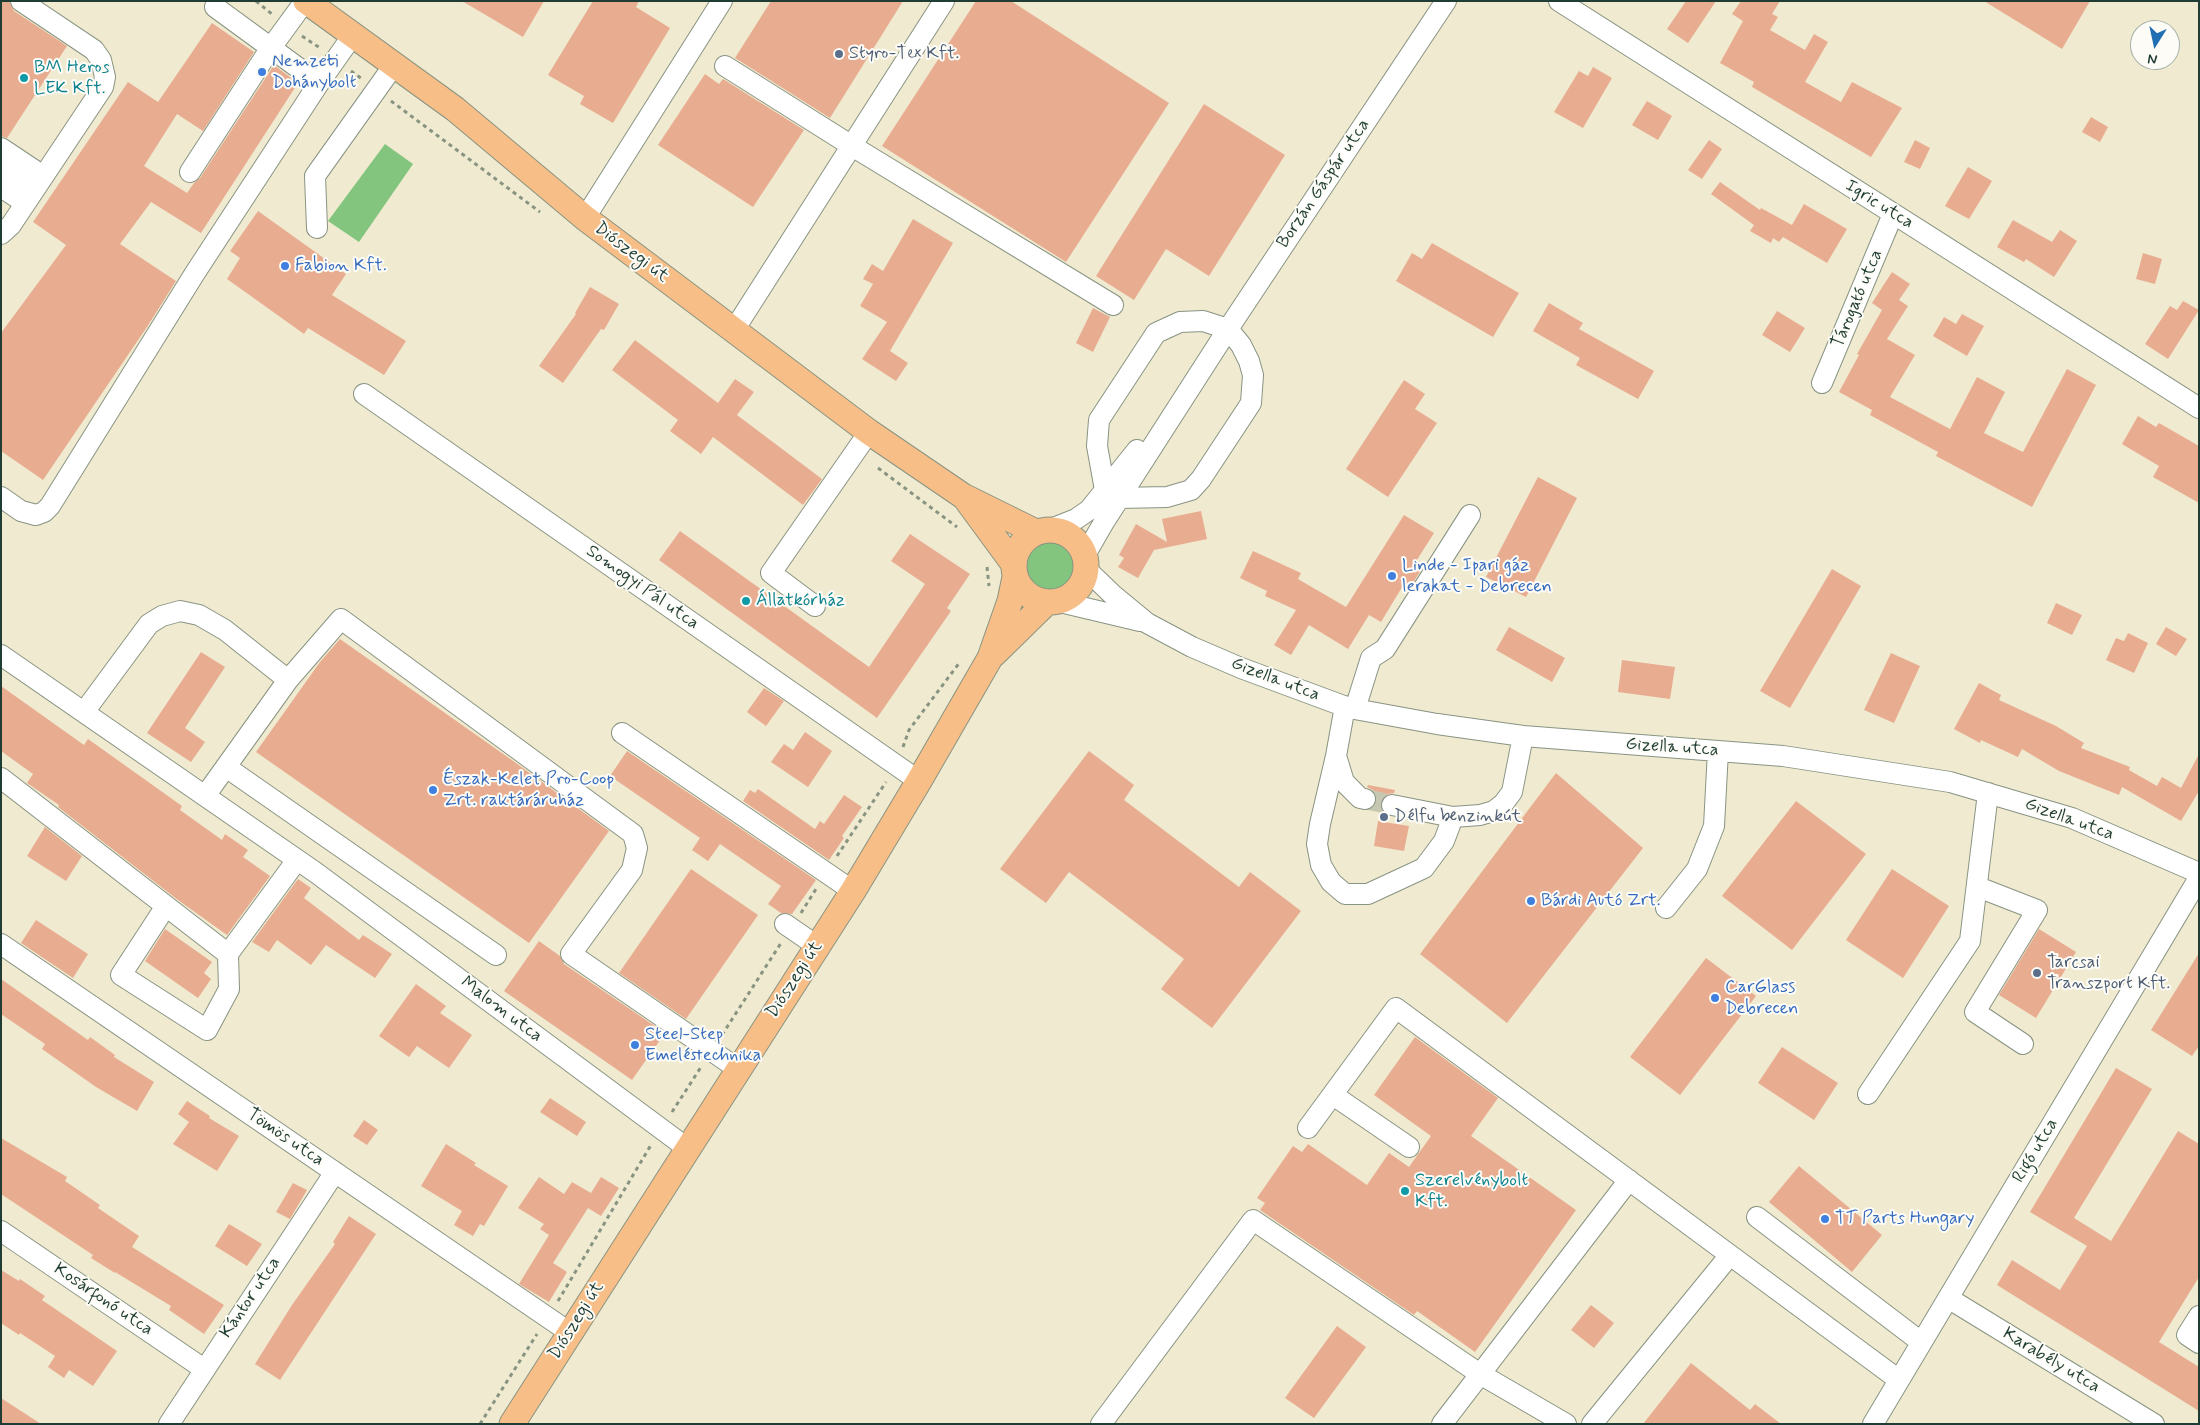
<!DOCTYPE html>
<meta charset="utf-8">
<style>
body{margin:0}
#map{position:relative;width:2200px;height:1425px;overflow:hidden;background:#f0ead0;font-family:Mynerve,sans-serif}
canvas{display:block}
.frame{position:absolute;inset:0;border:2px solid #1f3d34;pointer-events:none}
.north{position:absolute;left:2130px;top:20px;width:50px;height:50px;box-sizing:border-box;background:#fdfcf7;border:1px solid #a4b0a9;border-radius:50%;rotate:190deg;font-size:14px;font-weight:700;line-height:20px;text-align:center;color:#1f3d34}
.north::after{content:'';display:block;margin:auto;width:18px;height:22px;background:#1f6fb2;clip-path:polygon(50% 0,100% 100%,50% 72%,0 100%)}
</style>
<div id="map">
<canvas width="2200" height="1425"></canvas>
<div class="frame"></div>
<div class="north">N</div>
</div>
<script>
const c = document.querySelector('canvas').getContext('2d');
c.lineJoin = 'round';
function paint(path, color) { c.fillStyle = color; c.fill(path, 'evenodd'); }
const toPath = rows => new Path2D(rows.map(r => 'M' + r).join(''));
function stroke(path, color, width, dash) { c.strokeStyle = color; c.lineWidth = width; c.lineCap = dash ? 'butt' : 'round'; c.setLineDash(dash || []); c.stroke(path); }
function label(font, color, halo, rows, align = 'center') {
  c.font = font + ' Mynerve,sans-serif'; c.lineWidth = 4; c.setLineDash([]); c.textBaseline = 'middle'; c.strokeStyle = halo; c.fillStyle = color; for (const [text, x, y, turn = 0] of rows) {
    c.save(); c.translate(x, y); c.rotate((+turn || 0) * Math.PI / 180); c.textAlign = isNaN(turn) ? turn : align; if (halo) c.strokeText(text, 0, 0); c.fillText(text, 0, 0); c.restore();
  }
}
paint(toPath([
 [385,144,413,164,359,242,328,221],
 '1026 566a24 24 0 1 1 48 0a24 24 0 1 1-48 0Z'
]), '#83c57e');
paint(toPath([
 [1,1,9,1,14,11,67,46,7,138,1,136],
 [462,1,544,1,523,37],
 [593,1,639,1,636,7,670,28,613,123,580,104,584,96,548,75],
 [771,1,903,1,830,118,735,58],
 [976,1,1011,1,1169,103,1066,262,882,146],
 [1686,1,1716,1,1688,43,1667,29],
 [1741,1,1780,1,1772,14,1778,17,1770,30,1805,50,1814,34,1828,42,1805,82,1841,102,1852,82,1902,108,1871,157,1752,87,1754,82,1720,63,1743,21,1732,14],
 [1984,1,2090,1,2062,49],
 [212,23,254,52,203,131,177,114,144,166,187,193,194,183,200,178,274,65,298,83,201,233,151,202,120,244,176,281,147,327,43,480,1,451,1,333,66,245,33,222,128,82,158,102],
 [1593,67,1612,78,1583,128,1554,112,1579,71,1588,76],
 [705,74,719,84,723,79,804,130,753,207,658,145],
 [1647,101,1672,116,1658,140,1632,125],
 [1204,104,1285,155,1209,276,1166,249,1134,300,1096,276],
 [2091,117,2108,127,2100,142,2082,132],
 [1709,140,1722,149,1702,179,1688,170],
 [1915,140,1930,148,1920,169,1904,162],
 [1968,167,1992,181,1969,219,1945,206],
 [1720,182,1760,210,1761,208,1792,225,1804,204,1847,229,1827,263,1783,237,1779,242,1773,238,1771,243,1750,231,1754,225,1711,194],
 [258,211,346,274,332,295,406,341,384,375,308,328,304,334,227,279,240,258,230,251],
 [913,219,953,243,890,351,908,363,896,381,862,359,887,322,860,306,873,284,863,279,872,264,883,271],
 [2013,220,2052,242,2060,230,2077,241,2054,277,2026,259,2024,262,1997,247],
 [1432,243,1519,293,1493,337,1396,281,1412,253,1422,259],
 [2143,253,2162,259,2155,284,2136,279],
 [1892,272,1910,284,1899,300,1908,306,1887,339,1915,355,1890,397,1950,429,1977,377,2005,392,1984,433,2023,452,2067,369,2096,385,2032,507,1936,456,1938,452,1870,415,1872,410,1839,392,1859,355,1857,354,1882,310,1872,303],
 [590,287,619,304,604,330,601,329,563,383,539,366,576,314,575,313],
 [2183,301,2199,310,2168,359,2145,344,2170,306,2177,310],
 [1549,303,1583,323,1579,329,1654,371,1638,399,1576,365,1580,358,1533,331],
 [1093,308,1110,317,1093,352,1076,343],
 [1777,311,1805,328,1790,352,1762,335],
 [1962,314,1984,326,1967,356,1933,336,1944,317,1956,324],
 [635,340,718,403,735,379,754,392,737,415,822,479,803,505,713,437,701,454,670,431,678,420,612,370],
 [1404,380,1425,394,1415,409,1437,423,1388,497,1346,469],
 [2138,416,2156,427,2159,423,2199,446,2199,503,2153,477,2159,466,2122,444],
 [1538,477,1577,498,1526,597,1486,577],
 [1201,511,1207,539,1154,550,1138,578,1118,567,1124,558,1119,555,1136,524,1167,542,1162,519],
 [1404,515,1434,533,1415,563,1422,568,1410,588,1404,584,1381,622,1369,615,1348,649,1309,625,1291,655,1274,645,1296,610,1265,596,1267,591,1240,578,1253,551,1301,573,1298,579,1346,607],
 [680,531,869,667,925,584,891,561,910,534,970,574,947,608,951,611,877,718,659,560],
 [1832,569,1861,586,1790,708,1760,691],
 [2056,603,2082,615,2072,635,2047,623],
 [1509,627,1565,658,1552,682,1496,650],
 [2166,627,2187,639,2176,656,2156,644],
 [2128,633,2148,643,2134,673,2106,660,2116,638,2124,641],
 [340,639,516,763,609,831,529,943,256,752,320,662],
 [201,652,225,667,185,728,205,742,191,762,147,733],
 [1891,653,1920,666,1894,723,1864,710],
 [1622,660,1675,667,1670,699,1618,692],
 [1979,683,2001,695,1999,700,2056,726,2084,743,2081,748,2130,767,2129,770,2157,786,2162,777,2181,788,2199,754,2199,791,2181,821,2122,787,2119,795,2059,771,2022,749,2018,757,1981,740,1980,743,1954,729],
 [1,686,84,745,88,739,182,806,180,810,222,840,225,834,248,850,243,857,270,876,227,935,178,900,58,807,59,805,27,783,33,774,1,751],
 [764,688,784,701,766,726,747,712],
 [805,732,832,751,808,787,771,762,784,744,793,750],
 [627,751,816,880,792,914,781,913,768,904,781,886,720,844,708,861,692,850,700,838,610,776],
 [1089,751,1134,785,1124,800,1239,887,1250,872,1301,911,1212,1028,1161,989,1184,959,1069,872,1046,903,1000,869],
 [1556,773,1643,848,1507,1023,1420,954],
 [1368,785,1395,790,1394,793,1388,794,1383,798,1380,803,1383,812,1370,810,1376,802,1376,796,1373,790,1367,787],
 [758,789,815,829,820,821,824,824,844,795,862,807,842,836,844,838,829,860,743,801,750,790,755,793],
 [1796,801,1866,854,1792,950,1722,896],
 [1378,821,1409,826,1404,851,1374,846],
 [45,827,82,856,66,881,27,856],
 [691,869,758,915,686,1019,619,973],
 [1892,869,1949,906,1903,978,1846,940],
 [298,879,311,888,304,898,359,940,363,935,392,954,375,978,326,945,311,965,277,940,269,952,252,942],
 [36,920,88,954,73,978,21,943],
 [165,929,212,962,204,973,211,979,198,998,145,961],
 [2039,929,2076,952,2036,1018,1999,995],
 [539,941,560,956,564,964,665,1033,632,1080,504,991],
 [2199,953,2199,1046,2192,1056,2151,1030],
 [1706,958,1756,996,1680,1095,1630,1057],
 [1,979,88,1040,90,1037,115,1055,114,1057,154,1082,137,1111,96,1087,42,1049,45,1044,1,1014],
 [416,984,446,1006,440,1013,472,1035,449,1068,417,1046,409,1057,379,1036],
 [1415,1037,1498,1098,1471,1136,1576,1210,1475,1352,1417,1311,1414,1315,1260,1210,1265,1203,1257,1198,1293,1146,1302,1152,1308,1144,1367,1185,1389,1153,1409,1167,1431,1136,1374,1095],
 [1782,1047,1838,1083,1814,1120,1758,1083],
 [2116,1068,2152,1089,2074,1218,2111,1241,2178,1131,2199,1144,2199,1277,2159,1342,2199,1367,2199,1411,1997,1285,2012,1260,2060,1290,2087,1246,2030,1212],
 [550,1098,586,1122,577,1136,540,1112],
 [187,1101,210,1116,209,1118,239,1136,217,1171,173,1144,189,1122,178,1114],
 [364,1120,378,1130,367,1145,353,1136],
 [1,1138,67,1177,65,1181,100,1205,98,1208,139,1236,132,1247,224,1305,204,1334,169,1310,171,1306,115,1272,115,1273,91,1258,93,1255,1,1194],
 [446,1144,476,1163,474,1165,508,1186,484,1226,480,1224,473,1236,454,1225,462,1211,421,1186],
 [1799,1166,1882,1235,1852,1272,1769,1202],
 [539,1177,564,1194,572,1182,591,1193,601,1177,619,1188,601,1216,588,1208,553,1263,567,1272,549,1302,519,1284,549,1235,540,1229,544,1224,518,1208],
 [293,1183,307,1190,290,1219,276,1212],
 [349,1216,376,1234,280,1380,255,1364,292,1305,335,1244,333,1242],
 [229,1224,262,1244,247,1266,215,1246],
 [1,1270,19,1281,20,1279,45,1296,42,1300,117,1351,93,1386,69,1370,64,1378,48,1367,55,1356,20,1333,19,1335,1,1323],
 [1591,1305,1614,1323,1594,1348,1571,1330],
 [1337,1326,1366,1347,1314,1418,1285,1398],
 [1691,1363,1750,1410,1755,1404,1781,1424,1643,1424],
 [1,1398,41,1424,1,1424]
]), '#e8ad91');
stroke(toPath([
 [1365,799,1392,805]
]), '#c6c7b1', 20, [20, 10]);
const minor = toPath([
 [1559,1,2199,408],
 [215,7,319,83],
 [725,66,852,146,1113,305],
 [1,148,43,176],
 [1,166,35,188],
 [190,172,270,49,305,1],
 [1,187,25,203],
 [585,218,722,1],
 [317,228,315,176,394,65],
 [1,234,11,225,103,87,105,77,101,60,94,50,21,1],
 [734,330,944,1],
 [1822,383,1893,214],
 [364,394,919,781],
 [1105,490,1097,446,1099,420,1156,333,1180,322,1203,321,1228,329,1241,345,1249,361,1253,375,1251,403,1201,479,1191,490,1167,497,1119,498],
 [1,497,21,511,36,515,44,512,50,506,195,273,319,83,353,35],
 [1051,529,1076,519,1089,510,1137,450],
 [1085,555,1104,522,1228,329,1446,1],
 [1087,570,1113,595,1147,623,1192,647,1241,668,1349,708,1437,724,1523,736,1783,756,1950,782,2072,818,2199,873],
 [1060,602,1140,621],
 [815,606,771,573,869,432],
 [1,655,315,872,687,1148],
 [288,680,341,619,633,834,637,848,632,870,571,954,738,1069],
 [1345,706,1336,756,1344,782,1360,798,1365,799],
 [1355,709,1371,658,1385,649,1470,515],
 [84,712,149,624,162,616,180,611,199,615,225,630,288,680,205,796],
 [622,733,853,891],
 [1336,756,1320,824,1317,844,1321,865,1331,882,1345,894,1368,894,1424,868,1444,841,1453,817],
 [226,767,496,955],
 [1,778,228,954,297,860],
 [1392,805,1453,817,1480,815,1494,811,1503,804,1512,792,1523,736],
 [1978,887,2037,910,1975,1012,2023,1044],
 [166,906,121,975,207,1030,229,989,228,954],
 [1666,908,1697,869,1714,826,1718,751],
 [785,924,817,946],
 [1,944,569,1332],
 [1868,1094,1970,941,1988,793],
 [1333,1095,1409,1147],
 [1308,1128,1396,1008,1899,1380],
 [1757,1217,1921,1342],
 [1,1231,204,1369],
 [1948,1298,2154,1424],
 [2199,1316,2187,1335,2199,1343],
 [169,1424,335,1172],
 [1101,1424,1253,1220,1480,1374,1566,1424],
 [1442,1424,1629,1180],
 [1592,1424,1730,1255],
 [1873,1424,2199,878]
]);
const major = toPath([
 [306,1,455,109,585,218,869,432,963,496,1036,532],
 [966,499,1013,563],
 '1014 566a36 36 0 1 1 72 0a36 36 0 1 1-72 0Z',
 [994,654,1046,603],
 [512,1424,853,891,919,781,990,658,1010,601,1015,577]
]);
stroke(minor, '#889482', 22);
stroke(major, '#889482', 27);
stroke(toPath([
 [256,1,273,15],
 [302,36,320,48],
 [351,71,362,79],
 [391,101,540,212],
 [878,468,957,527],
 [987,567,989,586],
 [903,747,909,730,960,662],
 [837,856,886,782],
 [801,913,816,889],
 [722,1035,781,943],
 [672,1112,701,1067],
 [558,1301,651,1145],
 [480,1424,537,1334]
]), '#889482', 3, [4, 4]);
stroke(minor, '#fff', 20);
stroke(major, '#f7be87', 25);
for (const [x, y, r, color] of [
 [839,54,5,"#5c6f8a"],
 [262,72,5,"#3f7fe0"],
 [24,78,5,"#0f9aa8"],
 [285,266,5,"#3f7fe0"],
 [1392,576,5,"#3f7fe0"],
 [746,601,5,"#0f9aa8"],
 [433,790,5,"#3f7fe0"],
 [1384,817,5,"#5c6f8a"],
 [1531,901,5,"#3f7fe0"],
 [2037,973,5,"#5c6f8a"],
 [1715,998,5,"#3f7fe0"],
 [635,1045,5,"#3f7fe0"],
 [1405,1191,5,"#0f9aa8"],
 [1825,1219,5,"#3f7fe0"]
]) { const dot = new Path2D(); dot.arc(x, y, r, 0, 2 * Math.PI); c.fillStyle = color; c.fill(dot); stroke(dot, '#fdfcf7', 2); }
label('18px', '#4e5e75', '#fdfcf7', [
 ["Styro-Tex Kft.",849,54],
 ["Délfu benzinkút",1394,817],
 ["Tarcsai",2047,963],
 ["Transzport Kft.",2047,984]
], 'left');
label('18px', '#366cbe', '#fdfcf7', [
 ["Nemzeti",272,62],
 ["Dohánybolt",272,83],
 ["Fabion Kft.",295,266],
 ["Linde - Ipari gáz",1402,566],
 ["lerakat - Debrecen",1402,587],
 ["Észak-Kelet Pro-Coop",443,780],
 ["Zrt. raktáráruház",443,801],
 ["Bárdi Autó Zrt.",1541,901],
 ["CarGlass",1725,988],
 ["Debrecen",1725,1009],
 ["Steel-Step",645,1035],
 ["Emeléstechnika",645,1056],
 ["TT Parts Hungary",1835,1219]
], 'left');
label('18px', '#0d838f', '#fdfcf7', [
 ["BM Heros",34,68],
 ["LEK Kft.",34,89],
 ["Állatkórház",756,601],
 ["Szerelvénybolt",1415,1181],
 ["Kft.",1415,1202]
], 'left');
label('18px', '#1f3d34', '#fdfcf7', [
 ["Borzán Gáspár utca",1324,184,-56],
 ["Igric utca",1879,205,32],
 ["Diószegi út",631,253,37],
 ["Tárogató utca",1858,299,-67],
 ["Somogyi Pál utca",642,588,35],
 ["Gizella utca",1275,680,21],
 ["Gizella utca",1672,748,4],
 ["Gizella utca",2069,820,20],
 ["Diószegi út",795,980,-57],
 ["Malom utca",501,1010,37],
 ["Tömös utca",285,1138,34],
 ["Rigó utca",2036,1151,-59],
 ["Kántor utca",251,1298,-56],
 ["Kosárfonó utca",103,1300,34],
 ["Diószegi út",577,1321,-58],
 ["Karabély utca",2051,1361,31]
]);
</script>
